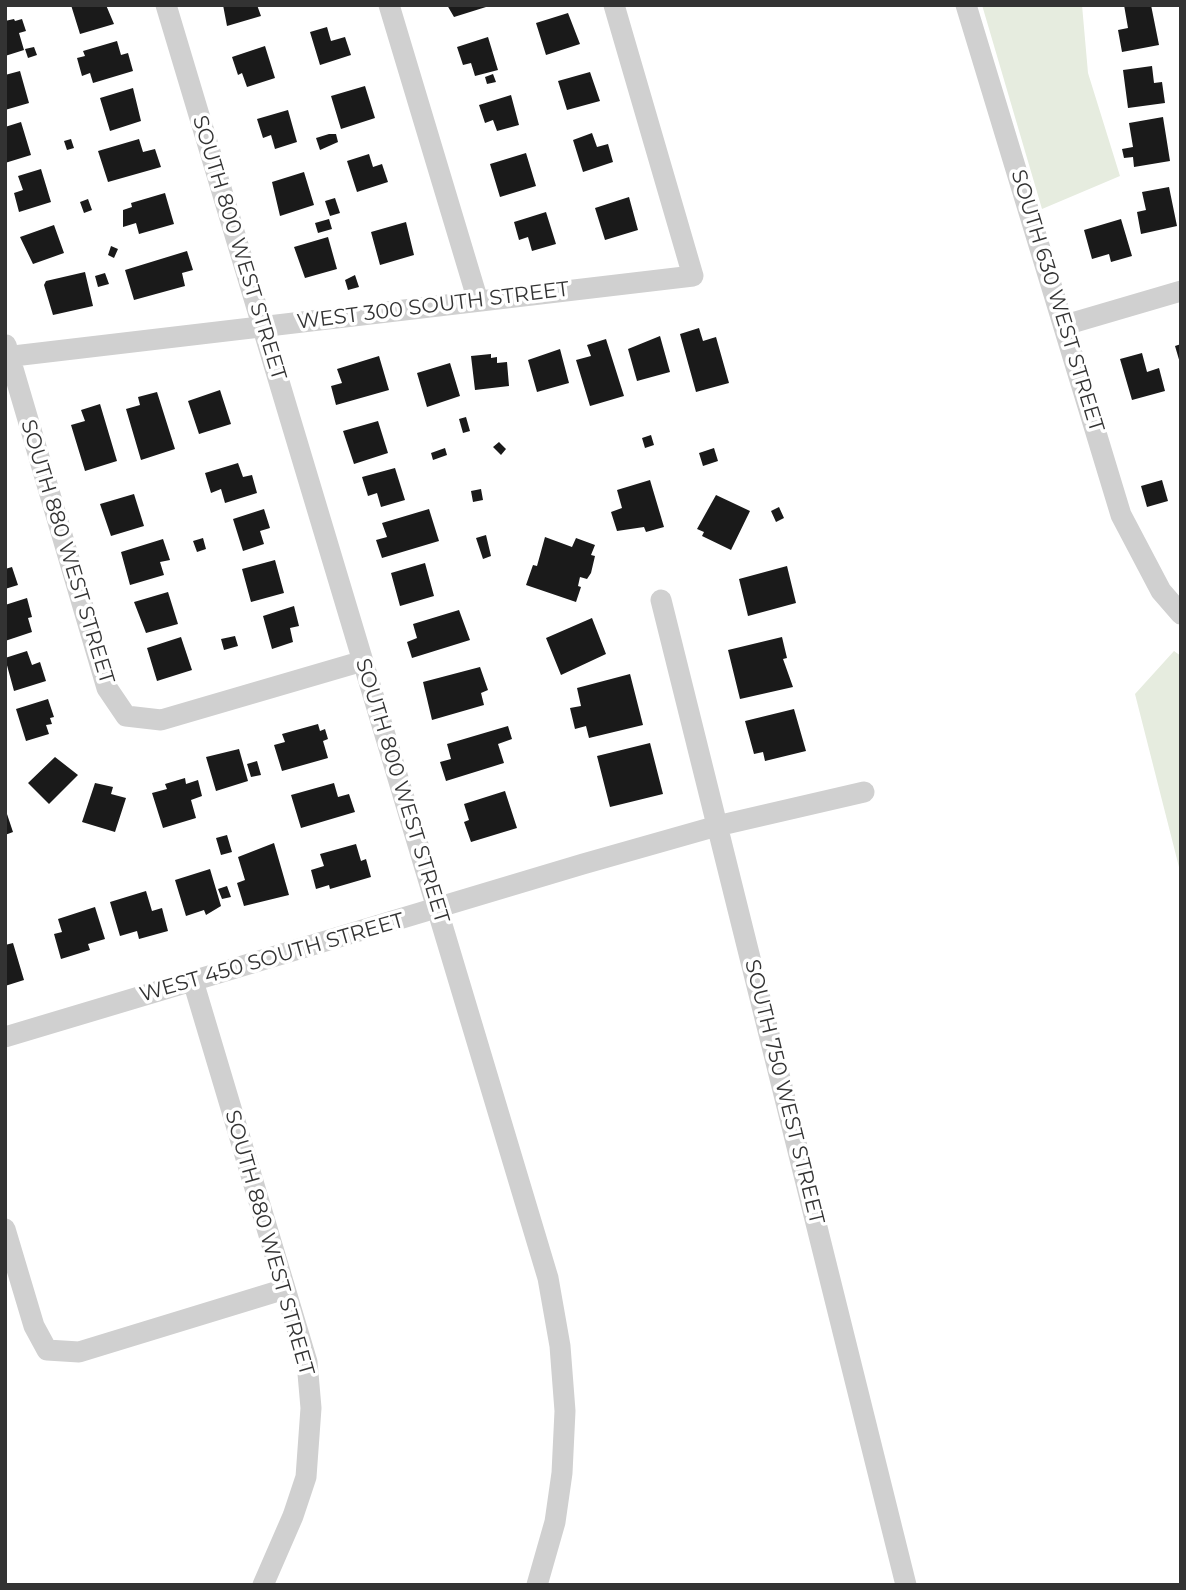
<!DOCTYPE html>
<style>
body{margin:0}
#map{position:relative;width:1186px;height:1590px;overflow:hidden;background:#fff;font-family:Montserrat,sans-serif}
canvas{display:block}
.frame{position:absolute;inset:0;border:7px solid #333;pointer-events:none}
</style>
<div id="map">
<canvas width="1186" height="1590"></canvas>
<div class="frame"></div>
</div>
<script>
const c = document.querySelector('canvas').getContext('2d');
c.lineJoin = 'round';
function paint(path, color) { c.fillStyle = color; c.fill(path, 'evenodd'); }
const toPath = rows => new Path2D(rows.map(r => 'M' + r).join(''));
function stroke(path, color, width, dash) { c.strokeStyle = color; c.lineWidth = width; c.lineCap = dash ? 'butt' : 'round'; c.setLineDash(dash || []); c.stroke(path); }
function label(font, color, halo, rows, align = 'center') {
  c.font = font + ' Montserrat,sans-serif'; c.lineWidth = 7; c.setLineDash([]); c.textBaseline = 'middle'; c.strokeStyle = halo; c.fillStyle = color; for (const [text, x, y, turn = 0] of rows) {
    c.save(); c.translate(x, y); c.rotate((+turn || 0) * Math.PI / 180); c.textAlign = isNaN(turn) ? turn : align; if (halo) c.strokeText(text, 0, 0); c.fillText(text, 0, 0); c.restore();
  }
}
paint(toPath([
 [982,5,1082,5,1088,73,1120,176,1042,209],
 [1174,651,1181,656,1181,875,1135,694]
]), '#e6ecdf');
paint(toPath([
 [71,5,106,5,114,24,80,34],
 [223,5,257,5,261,16,227,26],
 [447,5,485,5,486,7,454,17],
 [1124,5,1151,5,1159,45,1122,52,1118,30,1128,28],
 [568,13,580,44,546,55,536,23],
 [14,19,15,21,22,19,26,31,19,33,24,50,5,56,5,21],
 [327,27,331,41,345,37,351,55,320,65,310,32],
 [488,37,498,70,475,76,471,63,463,65,457,47],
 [117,41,121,55,128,53,133,71,93,83,90,73,82,76,77,58,85,56,83,51],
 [265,46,275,78,247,87,242,73,238,75,232,57],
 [34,47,37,55,28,58,25,49],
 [1152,66,1154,83,1162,82,1165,103,1128,108,1123,70],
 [20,71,29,103,5,110,5,75],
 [590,72,600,101,567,110,558,81],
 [493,74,496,82,487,84,485,77],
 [365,86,375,118,341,129,331,96],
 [133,88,141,121,110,131,100,98],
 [511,95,519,125,497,131,493,120,485,123,479,105],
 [288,110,297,142,275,149,271,135,263,138,257,119],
 [1163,117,1170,161,1134,167,1133,157,1124,158,1122,149,1133,147,1129,123],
 [21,122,31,155,5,163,5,127],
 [592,133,597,147,608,144,613,162,583,172,573,140],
 [329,134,336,134,338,142,320,150,316,138],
 [71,139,74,148,67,150,64,141],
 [139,139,143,152,155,149,161,167,108,182,98,151],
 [526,153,536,186,500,197,490,164],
 [369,154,373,167,382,164,388,182,357,192,347,161],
 [41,169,51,202,19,212,14,193,23,190,18,176],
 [304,172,314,205,280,216,272,182],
 [1169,187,1177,226,1141,234,1137,212,1146,210,1142,192],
 [165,193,174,224,139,234,136,223,123,227,123,210,132,207,131,203],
 [629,197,638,230,605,240,595,208],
 [335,198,340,213,330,216,325,201],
 [88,199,92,210,84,213,80,202],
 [546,212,556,244,532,251,528,237,519,240,514,222],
 [329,219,332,229,318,233,315,223],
 [1121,219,1132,256,1111,262,1109,254,1092,259,1084,230],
 [406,222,414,255,380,265,371,232],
 [54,225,64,253,33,264,20,237],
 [328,237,337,269,305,278,294,247],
 [111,246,118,249,114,258,108,255],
 [187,251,193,270,182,273,185,286,134,300,125,270],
 [85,272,93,306,53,315,44,285,46,281],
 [105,273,109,284,98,287,95,276],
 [355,275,359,287,348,290,345,280],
 [699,328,703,341,716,337,729,383,696,392,680,334],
 [660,336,670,372,637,381,628,349],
 [606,339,624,396,590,406,576,360,591,356,587,345],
 [1181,344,1181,362,1180,363,1175,346],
 [560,349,569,383,537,392,528,360],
 [1142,353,1147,372,1159,368,1165,391,1132,400,1120,359],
 [491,354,491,358,497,357,497,363,507,362,509,386,475,390,471,356],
 [379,356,389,390,336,405,331,386,342,383,337,369],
 [450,363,460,396,427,407,417,373],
 [220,390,231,424,199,434,188,401],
 [157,392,175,449,141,460,126,409,140,405,138,397],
 [100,404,117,461,85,471,71,425,85,421,81,410],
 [466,417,470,431,463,433,459,419],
 [378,421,388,453,354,464,343,431],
 [651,435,654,445,645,448,642,438],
 [499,442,506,449,501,455,493,447],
 [445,448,447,455,433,460,431,453],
 [714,448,718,461,703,466,699,453],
 [238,463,243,477,252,475,257,493,225,503,221,489,211,493,205,473],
 [395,468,405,500,381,507,377,493,368,496,362,477],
 [650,480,664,527,646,532,644,527,617,531,611,512,622,508,617,490],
 [1162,480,1168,501,1147,507,1141,486],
 [481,489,483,500,473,502,471,491],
 [134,494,144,526,111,536,100,504],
 [716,495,750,511,731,550,702,536,704,532,697,529],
 [779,507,784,518,776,522,771,511],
 [264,509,270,528,260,531,264,544,243,551,233,519],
 [429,509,439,541,382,558,376,540,387,537,382,523],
 [486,535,491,556,483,559,476,538],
 [545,537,572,547,576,538,595,545,591,555,595,556,591,573,587,579,580,577,578,586,581,587,576,602,526,585,533,565,537,566],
 [203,538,206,549,197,552,193,541],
 [163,539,170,560,160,562,164,575,130,585,121,552],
 [275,560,284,593,251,602,242,569],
 [425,563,434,596,400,606,391,573],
 [787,566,796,603,748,616,739,579],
 [12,567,18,585,5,589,5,569],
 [168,592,178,624,146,633,134,602],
 [27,598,32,617,28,618,32,632,5,641,5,605],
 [294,606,299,626,290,628,293,642,272,649,263,616],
 [459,610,470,640,412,658,407,642,417,638,413,624],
 [592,618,606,654,561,675,546,638],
 [235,636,238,646,224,650,221,639],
 [181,637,192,670,157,681,147,648],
 [782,637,787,658,783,659,793,687,740,699,728,650],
 [27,651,32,665,40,662,46,681,14,691,5,658],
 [480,667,488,690,481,693,484,705,432,720,423,682],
 [630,674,643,725,589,738,586,726,575,729,570,708,581,706,577,688],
 [48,699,54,717,50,718,52,724,46,725,49,734,26,741,16,709],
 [794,709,806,751,765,761,763,752,754,754,745,721],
 [318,724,320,731,325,729,328,739,323,741,328,758,282,771,274,745,285,742,282,734],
 [508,726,512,739,498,744,504,763,446,781,440,762,451,759,447,744],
 [650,743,663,794,610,807,597,756],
 [239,749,248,781,216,791,206,757],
 [55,757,78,775,49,804,28,783],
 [257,761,261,775,251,777,247,764],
 [185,778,186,784,198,780,202,796,191,800,196,818,163,828,152,793,167,789,165,784],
 [95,783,113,787,111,794,126,798,115,832,82,822],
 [334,783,338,797,349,794,355,812,301,828,291,795],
 [505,791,517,828,471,842,464,822,469,820,464,804],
 [5,808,13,832,5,835],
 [227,835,232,852,221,855,216,838],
 [274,843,289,895,244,906,237,883,245,880,238,857],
 [356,844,361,861,366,859,371,877,330,889,329,885,316,889,311,870,324,866,320,854],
 [210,869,221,906,206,915,204,910,186,916,175,880],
 [227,886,231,897,222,899,218,889],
 [146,891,152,911,162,908,168,931,139,939,137,931,120,936,110,902],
 [95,907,105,939,88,944,90,950,61,959,54,934,62,932,58,919],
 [13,943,24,980,5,986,5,945]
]), '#1a1a1a');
stroke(toPath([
 [166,5,548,1278,560,1346,565,1411,562,1473,555,1522,537,1585],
 [389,5,478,301],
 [966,5,1121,515,1161,591,1181,614],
 [1065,325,1181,291],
 [6,345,107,688,126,716,161,720,363,661],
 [5,357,693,276,614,5],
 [661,600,906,1585],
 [193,981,307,1362,311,1408,306,1477,293,1516,263,1585],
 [5,1037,583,864,717,826,864,792],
 [5,1229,34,1326,47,1350,79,1352,285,1289]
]), '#d0d0d0', 21);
label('21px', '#333', '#fff', [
 ["SOUTH 800 WEST STREET",239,248,73],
 ["SOUTH 630 WEST STREET",1057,301,73],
 ["WEST 300 SOUTH STREET",433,306,-7],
 ["SOUTH 880 WEST STREET",67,552,73],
 ["SOUTH 800 WEST STREET",402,791,73],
 ["WEST 450 SOUTH STREET",272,958,-16],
 ["SOUTH 750 WEST STREET",784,1092,76],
 ["SOUTH 880 WEST STREET",269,1243,74]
]);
</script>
